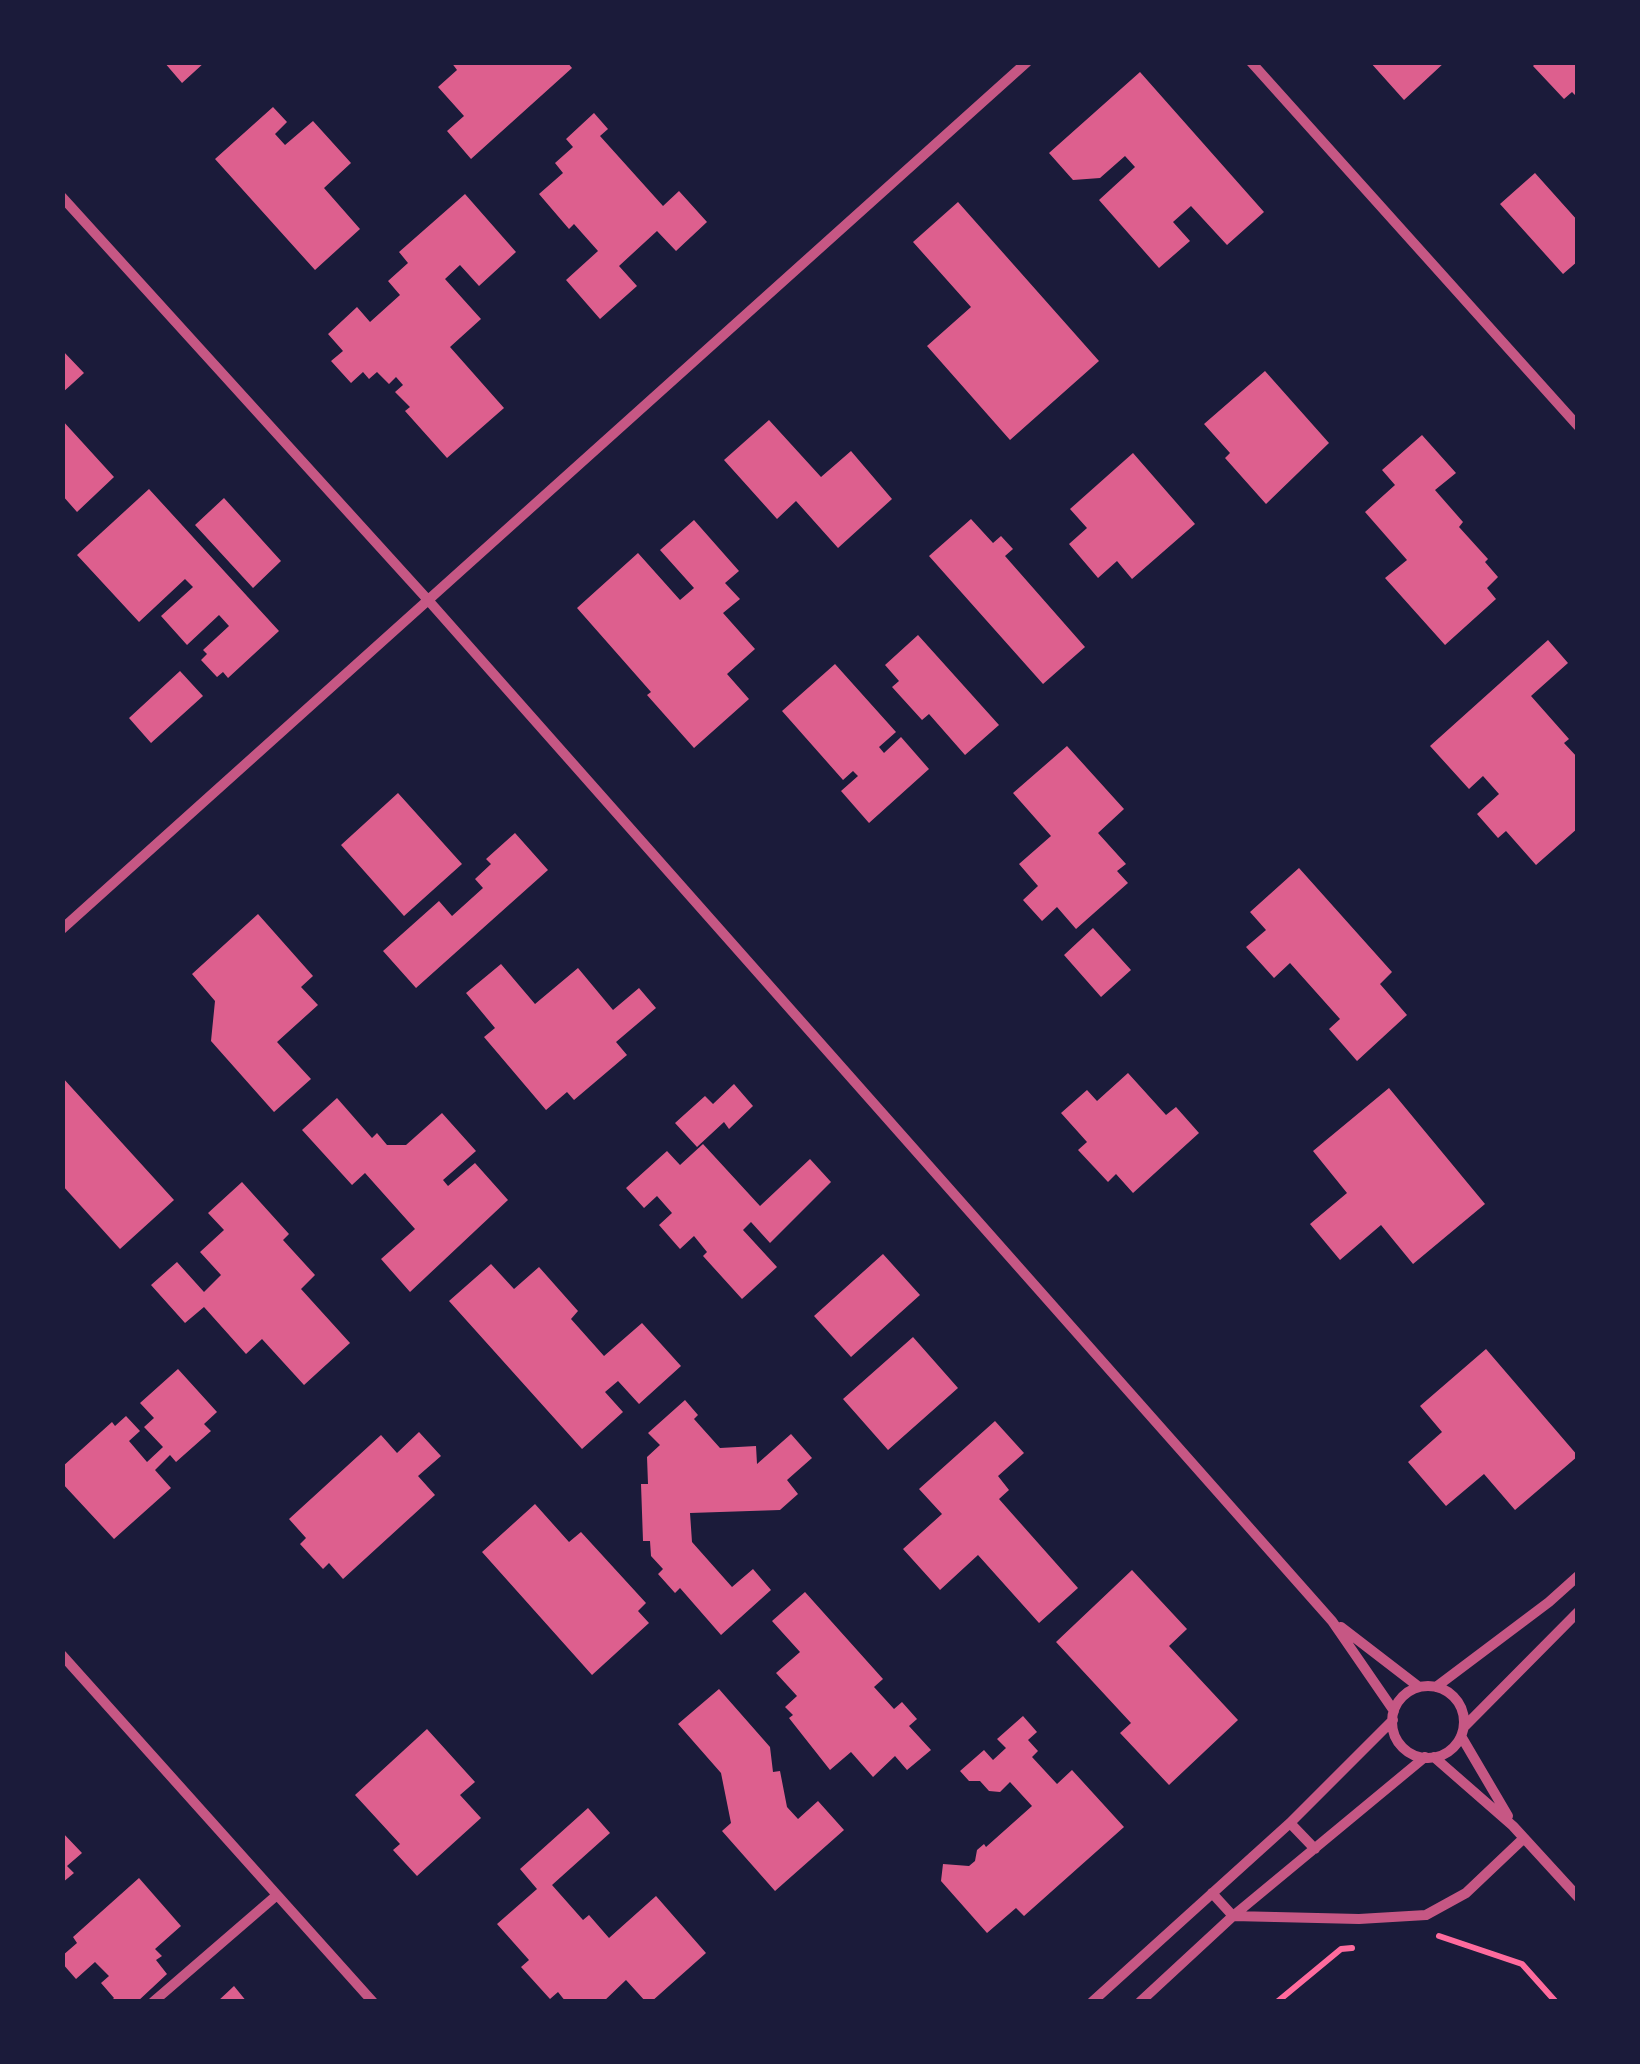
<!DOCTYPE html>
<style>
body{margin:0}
#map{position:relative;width:1640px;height:2064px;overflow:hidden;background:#1b1b3a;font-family:"PT Sans Narrow",sans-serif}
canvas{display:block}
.frame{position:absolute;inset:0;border:65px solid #1b1b3a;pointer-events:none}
</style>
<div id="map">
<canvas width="1640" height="2064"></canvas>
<div class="frame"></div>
</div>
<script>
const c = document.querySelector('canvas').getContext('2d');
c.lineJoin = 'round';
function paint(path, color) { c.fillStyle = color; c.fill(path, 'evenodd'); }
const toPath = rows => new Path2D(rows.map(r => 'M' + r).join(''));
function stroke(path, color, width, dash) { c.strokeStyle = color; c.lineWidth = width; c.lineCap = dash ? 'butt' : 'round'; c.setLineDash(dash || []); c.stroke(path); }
paint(toPath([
 [164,62,205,62,182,83],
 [451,62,567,62,572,68,471,159,447,131,464,116,438,87,457,70],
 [1370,62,1445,62,1404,100],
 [1537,62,1578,62,1578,98,1572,92,1564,99,1533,66],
 [1140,72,1264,212,1227,245,1191,206,1173,222,1190,241,1159,268,1099,200,1135,167,1125,156,1100,178,1073,180,1049,153],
 [273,107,287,122,275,134,285,145,313,121,351,163,324,188,360,229,315,270,215,159],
 [594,113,608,129,600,136,663,206,679,191,707,222,676,251,657,231,619,266,637,286,600,319,566,280,598,251,574,224,569,229,539,194,563,173,555,163,573,147,566,139],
 [1535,173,1578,221,1578,261,1563,274,1500,204],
 [465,194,516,252,479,286,460,265,445,279,481,319,450,347,504,408,447,458,405,411,410,407,395,392,403,385,396,377,389,384,377,372,369,379,363,372,351,383,331,361,343,351,328,334,357,307,370,322,400,295,388,281,408,263,399,252],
 [958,202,1099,361,1010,440,927,346,971,307,913,242],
 [62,350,84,373,62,393],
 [1265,371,1329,443,1266,504,1225,458,1230,453,1204,424],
 [62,420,114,477,77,512,62,495],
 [769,420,821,477,851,451,892,499,838,548,796,501,777,519,724,460],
 [1422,435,1456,473,1435,490,1463,522,1459,527,1488,559,1485,562,1498,577,1487,588,1496,599,1445,645,1385,578,1407,560,1365,512,1395,485,1382,470],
 [1133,453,1195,524,1132,579,1117,561,1098,578,1069,544,1087,528,1070,509],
 [149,489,279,631,228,678,223,672,217,677,201,660,207,654,203,650,229,626,219,615,187,645,161,616,193,587,185,579,139,622,77,555],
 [224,498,281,561,253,588,195,525],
 [971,519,993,543,1001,536,1013,549,1005,556,1085,647,1043,684,929,556],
 [694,520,739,571,725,583,740,599,723,613,755,649,727,674,749,699,694,748,647,695,651,692,577,608,638,553,680,600,694,588,660,550],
 [918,635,999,725,965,755,929,714,922,720,892,687,899,681,885,665],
 [1548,640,1568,663,1531,696,1569,739,1564,743,1578,758,1578,828,1536,865,1506,831,1498,838,1477,814,1499,794,1483,776,1469,789,1430,746],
 [835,664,896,732,879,747,884,753,901,737,929,769,869,823,841,791,858,776,853,771,843,780,782,711],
 [180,671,203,696,151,743,129,718],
 [1067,746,1124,809,1098,833,1126,864,1117,871,1128,883,1076,929,1057,907,1042,921,1023,900,1038,886,1019,864,1051,836,1013,793],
 [398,793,462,864,404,916,341,845],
 [515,833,548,870,416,988,383,951,439,901,452,916,483,888,475,879,491,864,486,859],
 [1299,868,1392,972,1380,984,1407,1015,1357,1061,1329,1029,1340,1019,1290,963,1274,978,1246,947,1266,930,1250,912],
 [258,914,313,976,301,987,318,1005,277,1042,311,1079,274,1112,211,1041,215,1001,192,974],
 [1093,928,1131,970,1101,997,1064,955],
 [501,964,535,1004,578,968,613,1010,639,988,656,1008,616,1042,627,1055,574,1100,567,1092,546,1110,484,1037,495,1028,466,993],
 [1128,1073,1166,1115,1176,1107,1199,1133,1133,1193,1116,1174,1108,1182,1078,1150,1087,1142,1061,1113,1087,1090,1097,1101],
 [62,1077,174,1200,120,1249,62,1185],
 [734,1084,753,1106,729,1129,724,1122,697,1147,675,1123,705,1096,713,1104],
 [1389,1088,1485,1204,1413,1264,1381,1225,1340,1260,1310,1224,1347,1193,1313,1151],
 [337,1098,372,1138,377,1133,387,1145,406,1145,442,1113,476,1151,443,1180,448,1186,475,1163,508,1200,410,1292,381,1259,415,1229,365,1173,352,1185,302,1130],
 [703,1144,760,1206,810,1159,831,1182,770,1243,751,1222,743,1230,777,1267,742,1299,703,1256,707,1252,694,1236,680,1249,659,1225,672,1213,657,1196,644,1208,626,1188,667,1151,680,1165],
 [242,1182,289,1234,283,1240,315,1275,301,1289,350,1343,304,1385,262,1339,246,1354,204,1307,185,1323,151,1285,177,1262,204,1292,221,1275,200,1252,224,1230,208,1213],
 [883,1254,920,1295,851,1357,814,1316],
 [491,1264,514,1289,539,1267,578,1311,571,1319,604,1356,642,1323,681,1366,639,1404,618,1381,605,1392,623,1412,582,1449,449,1301],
 [913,1337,958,1388,888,1450,843,1399],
 [1486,1349,1578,1456,1515,1510,1484,1474,1446,1506,1408,1462,1442,1432,1420,1406],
 [178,1369,217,1412,204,1424,211,1431,176,1462,170,1455,155,1470,171,1488,114,1539,62,1483,62,1467,112,1422,115,1426,126,1416,140,1431,129,1441,147,1462,163,1447,144,1427,154,1418,140,1403],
 [685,1400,698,1415,694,1419,720,1448,756,1446,757,1464,791,1434,812,1458,787,1480,798,1494,780,1510,690,1513,692,1542,732,1587,753,1569,771,1590,721,1635,680,1588,675,1593,658,1574,663,1569,651,1556,650,1541,643,1541,641,1484,648,1484,647,1457,660,1445,648,1433],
 [995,1421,1024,1453,998,1476,1009,1490,999,1499,1078,1588,1039,1623,978,1555,940,1590,903,1549,942,1514,919,1489],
 [419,1432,441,1456,418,1476,435,1495,343,1579,329,1563,323,1569,300,1544,306,1538,289,1519,381,1435,397,1453],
 [535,1504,569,1542,581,1532,646,1603,638,1611,649,1623,592,1675,482,1552],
 [1132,1570,1187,1629,1169,1646,1238,1720,1169,1785,1120,1733,1131,1723,1056,1642],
 [805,1592,883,1679,874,1687,894,1709,902,1702,917,1719,909,1726,931,1750,907,1770,895,1756,873,1777,851,1752,830,1770,789,1718,793,1715,785,1707,797,1696,776,1673,800,1652,772,1621],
 [719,1689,770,1747,773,1772,780,1771,787,1807,798,1819,818,1801,844,1830,775,1891,722,1831,731,1823,721,1773,678,1724],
 [1023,1716,1037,1732,1028,1740,1038,1751,1032,1757,1057,1784,1072,1770,1124,1827,1024,1916,1016,1908,987,1933,941,1881,943,1864,969,1866,975,1861,977,1850,984,1844,986,1847,1032,1806,1010,1782,1000,1792,989,1791,980,1781,969,1781,960,1771,984,1750,993,1760,1006,1748,997,1739],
 [427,1729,475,1782,460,1795,481,1818,417,1876,393,1850,400,1844,355,1795],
 [588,1808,610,1833,552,1885,583,1920,589,1915,609,1938,656,1896,706,1953,651,2002,646,2002,626,1980,603,2002,566,2002,558,1992,550,1999,521,1967,529,1960,497,1924,537,1889,520,1869],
 [62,1832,82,1853,67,1866,74,1873,62,1883],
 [139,1878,181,1926,155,1949,162,1956,156,1960,167,1974,137,2002,110,2002,114,1998,101,1983,109,1976,95,1962,76,1979,62,1963,62,1956,77,1943,73,1937],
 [234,1986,247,2002,217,2002]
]), '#dd5f8e');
stroke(toPath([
 [1439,1936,1522,1964,1556,2002],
 [1277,2002,1341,1949,1352,1948]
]), '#ff6b9d', 6);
stroke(toPath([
 [1251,62,1578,426],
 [62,197,428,600,1332,1621,1394,1711],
 [62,929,1027,62],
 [1341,1627,1419,1687],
 [62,1655,373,2002],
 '1392 1722a36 36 0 1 1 72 0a36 36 0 1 1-72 0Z',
 [1436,1687,1549,1602,1578,1576],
 [1464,1727,1578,1612],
 [1461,1736,1508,1816],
 [1434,1757,1513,1826,1578,1897],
 [1290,1823,1315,1849],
 [1212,1893,1233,1916,1359,1919,1426,1915,1466,1893,1524,1838],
 [153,2002,277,1895],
 [1092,2002,1290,1823,1393,1720],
 [1140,2002,1233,1916,1425,1757]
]), '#c65784', 10);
</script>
